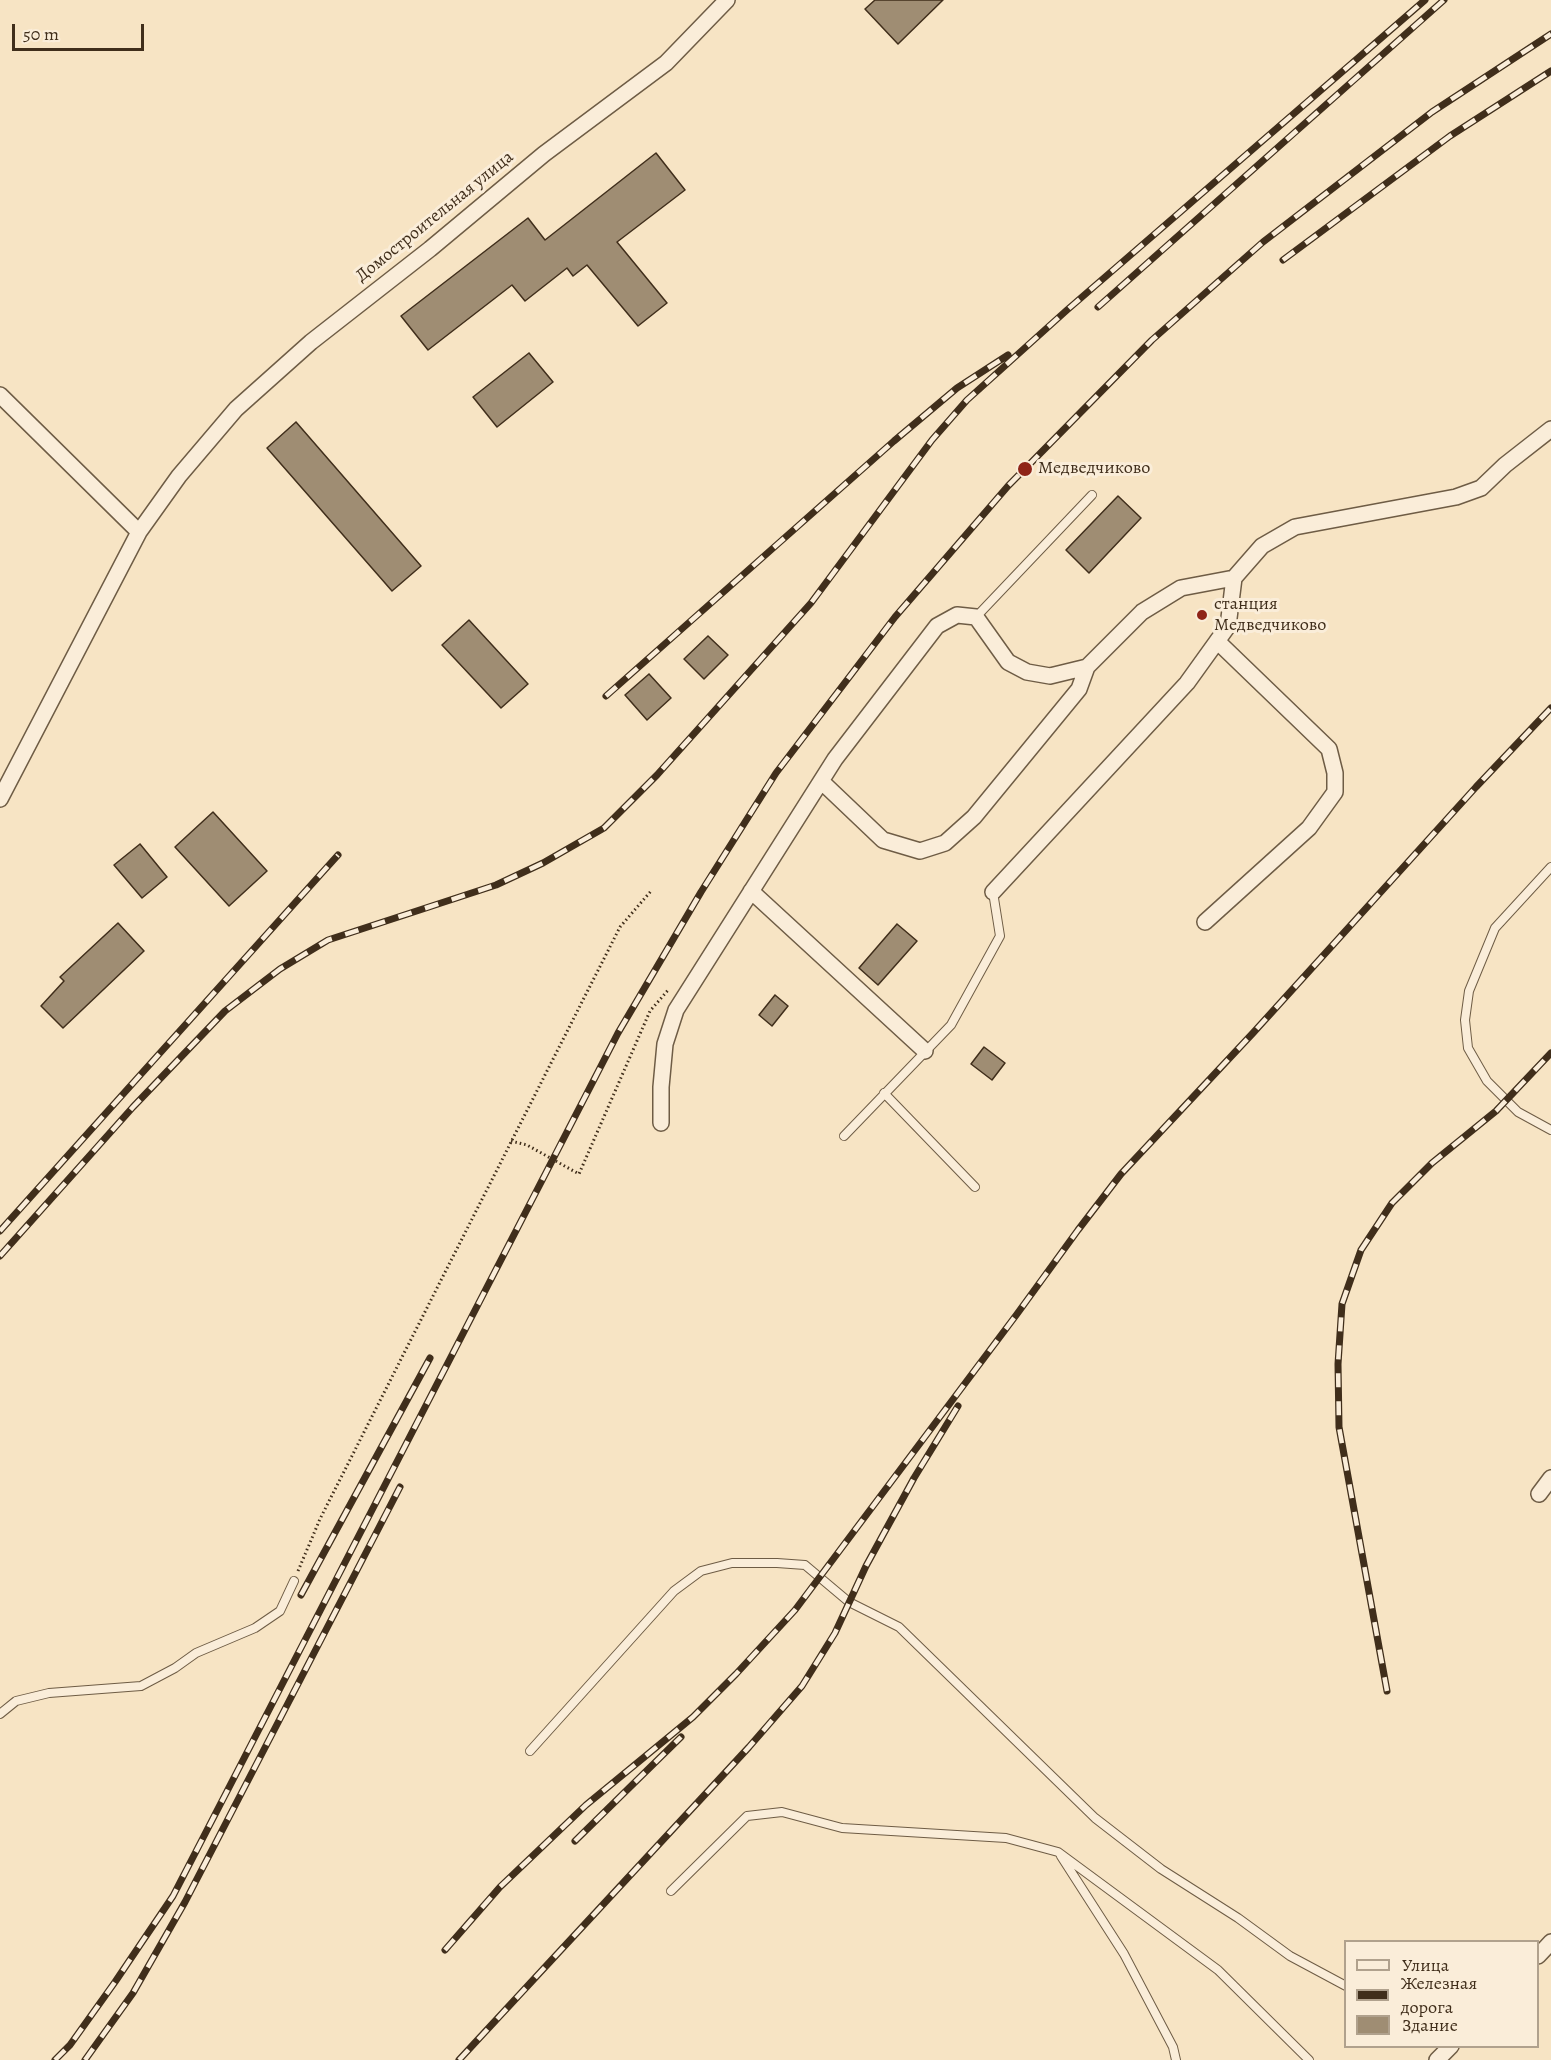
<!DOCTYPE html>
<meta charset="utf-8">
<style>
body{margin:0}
#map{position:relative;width:1551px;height:2060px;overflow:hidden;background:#f7e4c4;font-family:Alegreya,serif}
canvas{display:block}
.legend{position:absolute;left:1344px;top:1940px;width:195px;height:108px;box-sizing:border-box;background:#faedd9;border:2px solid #b0a18d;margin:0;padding:8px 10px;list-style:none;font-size:18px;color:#402e1b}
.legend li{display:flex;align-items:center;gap:12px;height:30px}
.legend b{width:30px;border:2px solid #b0a18d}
.scale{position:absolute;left:12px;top:24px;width:132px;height:27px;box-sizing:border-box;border:3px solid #402e1b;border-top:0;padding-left:8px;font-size:18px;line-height:21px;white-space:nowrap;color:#402e1b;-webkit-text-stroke:4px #faedd9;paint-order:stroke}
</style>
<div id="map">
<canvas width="1551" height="2060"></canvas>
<ul class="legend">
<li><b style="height:8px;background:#faedd9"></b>Улица</li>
<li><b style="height:8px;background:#402e1b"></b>Железная дорога</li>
<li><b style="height:16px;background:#9f8d73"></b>Здание</li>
</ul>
<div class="scale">50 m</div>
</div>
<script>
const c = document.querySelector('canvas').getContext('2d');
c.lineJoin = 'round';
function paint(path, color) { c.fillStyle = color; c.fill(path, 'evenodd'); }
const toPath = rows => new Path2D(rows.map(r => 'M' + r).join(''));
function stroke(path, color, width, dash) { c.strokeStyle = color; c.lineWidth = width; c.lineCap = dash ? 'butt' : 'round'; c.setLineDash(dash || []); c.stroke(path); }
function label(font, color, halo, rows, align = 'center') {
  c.font = font + ' Alegreya,serif'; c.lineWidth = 6; c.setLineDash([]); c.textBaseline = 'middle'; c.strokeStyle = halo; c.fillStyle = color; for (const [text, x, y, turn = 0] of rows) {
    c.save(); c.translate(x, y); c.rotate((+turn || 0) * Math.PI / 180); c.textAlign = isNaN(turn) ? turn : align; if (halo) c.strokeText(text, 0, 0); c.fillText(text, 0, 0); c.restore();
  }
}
const building = toPath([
 [875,0,943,0,898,44,865,9,875,0],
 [656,153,685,190,617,242,667,303,638,326,587,265,573,276,567,268,525,301,512,285,428,350,401,316,528,218,545,240,656,153],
 [529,353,553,382,497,427,473,397,529,353],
 [296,422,421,566,392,591,267,448,296,422],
 [1118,496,1141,518,1089,573,1066,550,1118,496],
 [469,620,528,684,501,708,442,645,469,620],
 [708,636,728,655,704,679,684,659,708,636],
 [649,674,671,698,647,720,625,695,649,674],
 [213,812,267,871,229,906,175,847,213,812],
 [140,844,167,877,142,898,114,865,140,844],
 [118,923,144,951,63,1028,41,1006,64,981,60,977,118,923],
 [897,924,917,941,878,985,859,968,897,924],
 [775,995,788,1006,772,1026,759,1015,775,995],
 [984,1047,1005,1063,992,1080,971,1064,984,1047]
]);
paint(building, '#9f8d73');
stroke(building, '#402e1b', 1.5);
const lane = toPath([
 [976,617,1092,495],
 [1551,867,1495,928,1469,991,1465,1020,1468,1048,1487,1081,1518,1112,1551,1130],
 [884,1093,975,1187],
 [844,1136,951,1025,1000,936,993,892],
 [0,1714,16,1701,49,1693,141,1686,175,1668,196,1653,255,1628,280,1611,294,1581],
 [530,1751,674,1591,701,1571,732,1563,777,1563,805,1565,849,1602,899,1627,1095,1818,1161,1869,1238,1918,1290,1956,1346,1986],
 [1061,1856,1124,1954,1173,2047,1176,2060],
 [671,1891,747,1816,782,1812,842,1828,1006,1838,1058,1852,1218,1970,1309,2060]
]);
const street = toPath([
 [0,395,139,532],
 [821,781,883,840,920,851,945,843,974,817,1079,689,1087,667,1142,612,1181,588,1234,578],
 [0,799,139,532,179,476,236,409,311,342,430,249,544,154,666,63,727,0],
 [751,891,925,1051],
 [993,892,1187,683,1228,626,1234,578,1262,546,1295,527,1456,497,1481,488,1505,465,1551,429],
 [1205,922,1309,828,1335,792,1335,773,1329,749,1217,641],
 [661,1123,661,1087,665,1044,676,1010,835,759,937,626,957,615,976,617,1008,662,1027,672,1050,676,1087,667],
 [1539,1494,1551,1478],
 [1538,1956,1551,1942],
 [1437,2060,1451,2046]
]);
stroke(lane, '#6e5c45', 10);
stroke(street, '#6e5c45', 18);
stroke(toPath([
 [511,1141,527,1145,579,1174,650,1011,669,989],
 [298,1571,320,1519,620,927,651,891]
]), '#402e1b', 3, [1.5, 3]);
stroke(lane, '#faedd9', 8);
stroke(street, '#faedd9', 15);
const rail = toPath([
 [1283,260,1450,136,1551,71],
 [1098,307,1444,0],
 [606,696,894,441,957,388,1008,355],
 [0,1231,338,855],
 [0,1256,133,1107,225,1011,280,969,328,940,496,885,543,863,604,828,657,775,811,603,932,440,967,400,1067,310,1425,0],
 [301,1595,430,1358],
 [1387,1691,1339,1427,1338,1364,1342,1304,1361,1250,1392,1203,1432,1163,1496,1111,1551,1053],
 [575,1841,681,1737],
 [445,1950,500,1887,586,1805,693,1717,736,1674,795,1610,1017,1314,1078,1230,1121,1174,1253,1033,1476,787,1551,708],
 [55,2060,70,2045,115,1982,173,1896,618,1033,701,892,776,773,895,617,1008,486,1152,340,1263,242,1432,112,1551,34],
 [85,2060,133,1993,185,1902,400,1487],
 [459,2060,749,1747,802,1686,835,1633,866,1566,914,1478,958,1406]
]);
stroke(rail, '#402e1b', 7);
stroke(rail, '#faedd9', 4.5, [14]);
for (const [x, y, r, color] of [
 [1025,469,8,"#8f2418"],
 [1202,615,6,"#8f2418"]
]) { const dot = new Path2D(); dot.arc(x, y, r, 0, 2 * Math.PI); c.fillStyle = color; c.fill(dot); stroke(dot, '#faedd9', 2); }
label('18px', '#402e1b', '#faedd9', [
 ["Домостроительная улица",435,217,-39]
]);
label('18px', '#402e1b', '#faedd9', [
 ["Медведчиково",1038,469],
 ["станция",1214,605],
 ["Медведчиково",1214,626]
], 'left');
</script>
